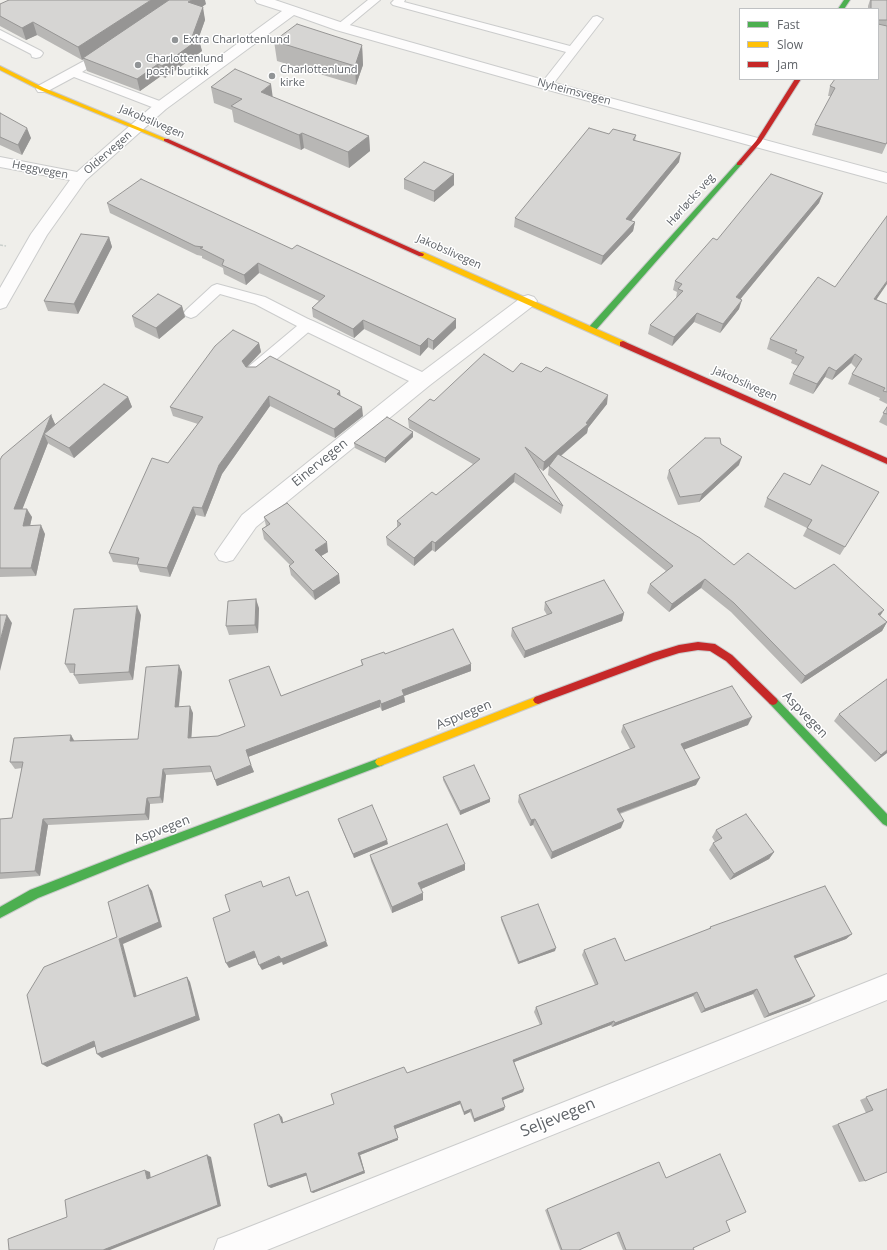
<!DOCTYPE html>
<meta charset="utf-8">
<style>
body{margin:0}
#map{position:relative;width:887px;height:1250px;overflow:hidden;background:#efeeea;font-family:"Open Sans",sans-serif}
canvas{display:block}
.legend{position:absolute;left:739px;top:8px;width:140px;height:72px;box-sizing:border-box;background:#fff;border:1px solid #bfc1c3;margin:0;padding:5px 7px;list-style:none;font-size:12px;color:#5f6368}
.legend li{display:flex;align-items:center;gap:8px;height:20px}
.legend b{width:20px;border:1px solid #bfc1c3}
</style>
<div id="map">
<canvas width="887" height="1250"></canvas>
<ul class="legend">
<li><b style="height:5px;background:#4caf50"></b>Fast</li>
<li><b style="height:5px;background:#ffc107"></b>Slow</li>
<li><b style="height:5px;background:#c62828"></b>Jam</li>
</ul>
</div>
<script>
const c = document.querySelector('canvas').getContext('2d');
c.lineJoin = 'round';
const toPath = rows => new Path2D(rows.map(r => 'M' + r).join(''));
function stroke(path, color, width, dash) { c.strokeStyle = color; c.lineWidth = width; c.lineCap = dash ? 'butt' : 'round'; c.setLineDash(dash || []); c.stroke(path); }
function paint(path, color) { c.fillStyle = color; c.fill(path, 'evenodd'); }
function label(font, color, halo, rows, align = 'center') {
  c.font = font + ' "Open Sans",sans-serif'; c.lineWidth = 3; c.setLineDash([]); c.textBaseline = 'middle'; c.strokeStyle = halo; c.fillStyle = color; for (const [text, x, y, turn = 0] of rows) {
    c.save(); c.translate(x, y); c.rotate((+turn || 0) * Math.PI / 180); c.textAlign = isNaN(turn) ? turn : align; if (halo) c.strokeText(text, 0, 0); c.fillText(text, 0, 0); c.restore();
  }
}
const lane = toPath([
 [368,0,380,0,345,29,337,29,335,27,337,25,368,0],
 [394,0,405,0,404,2,570,46,593,17,597,16,603,19,550,88,546,89,542,88,540,85,566,52,393,5,391,3,394,0],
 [0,30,41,51,43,53,42,55,40,57,36,58,32,57,31,54,0,38,0,30],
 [106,49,110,50,112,52,110,54,82,72,165,103,167,106,165,109,157,109,74,77,46,92,38,92,36,89,38,86,106,49],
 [217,284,265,297,312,321,314,325,312,329,258,375,253,376,248,375,245,371,248,367,297,326,255,304,220,294,196,316,191,318,186,316,184,313,186,310,212,286,217,284]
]);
const street = toPath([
 [255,0,275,0,346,24,551,82,887,173,887,183,541,88,336,30,294,15,166,109,86,180,47,235,6,307,0,309,0,288,31,234,70,180,0,167,0,157,77,172,156,103,282,11,257,3,255,0],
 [528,295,534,297,537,301,534,305,430,385,256,527,233,560,226,562,219,560,215,554,219,548,242,515,409,381,301,329,298,325,301,321,307,319,313,321,422,372,522,297,528,295],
 [887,974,887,1000,267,1250,214,1250,218,1239,229,1235,887,974]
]);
const fast = toPath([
 [844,0,850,0,844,9,838,9,844,0],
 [739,162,742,164,741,165,595,331,589,331,589,327,737,163,739,162],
 [773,697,776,698,887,814,887,826,883,824,770,704,768,701,770,698,773,697],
 [380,758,383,759,385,762,383,765,125,863,38,898,0,918,0,907,30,890,125,853,380,758]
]);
const slow = toPath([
 [0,66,44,88,169,140,164,141,40,90,0,70,0,66],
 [419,252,423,252,626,342,627,344,626,346,620,346,419,256,419,252],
 [538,696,541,697,543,700,541,703,380,766,377,765,375,762,377,759,538,696]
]);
const jam = toPath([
 [795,79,801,79,761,142,741,165,737,165,737,163,756,141,795,79],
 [164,139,168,139,424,254,423,256,419,256,164,141,164,139],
 [623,341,887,458,887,464,620,346,620,342,623,341],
 [698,642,715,644,732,655,776,698,778,701,776,704,773,705,770,704,726,661,710,651,698,650,679,653,654,661,538,704,535,703,533,700,535,697,653,653,679,645,698,642]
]);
stroke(lane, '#cbcccc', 2);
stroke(street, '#cbcccc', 2);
stroke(fast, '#cacacb', 2);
stroke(slow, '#cacacb', 2);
stroke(jam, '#cacacb', 2);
stroke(toPath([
 [0,245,6,246]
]), '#cacfcc', 1.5, [3, 1.5]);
paint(lane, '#fdfcfc');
paint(street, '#fdfcfc');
paint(fast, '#4caf50');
paint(slow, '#ffc107');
paint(jam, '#c62828');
paint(toPath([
 [870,0,887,0,887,143,882,154,812,135,815,125,831,96,828,96,830,86,878,79,878,9,868,9,868,6],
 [0,4,206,4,202,7,205,20,198,39,202,51,165,78,161,76,140,91,87,71,83,59,82,60,37,35,26,40,0,26],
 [274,41,362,45,363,65,356,85,277,61],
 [211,87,272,97,369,136,370,151,349,168,304,148,301,150,234,122,232,110,214,103],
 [0,113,31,138,22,155,0,145],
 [609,134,636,135,635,141,679,162,631,221,635,222,633,231,601,265,514,227,515,218],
 [454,174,454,185,434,202,404,189,404,179],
 [823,193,819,203,740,299,739,309,720,333,694,322,672,346,648,334,650,325,676,298,677,292,673,290,675,281,717,240],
 [107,203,456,328,433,350,428,347,420,356,364,329,354,338,313,317,312,308,319,301,259,273,246,285,224,274,223,268,202,258,202,256,197,255,110,213],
 [109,237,112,247,78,314,48,311,44,301],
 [835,287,876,299,887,304,887,404,879,400,880,398,848,384,852,374,856,368,851,363,832,380,825,377,813,394,789,384,793,374,798,366,791,363,792,360,767,349,770,339],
 [182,306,185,317,159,339,135,327,132,316],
 [259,343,261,352,247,367,340,396,363,416,335,438,270,406,222,474,205,517,196,515,170,577,140,572,137,565,113,562,109,553,168,463,198,424,173,416,170,407],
 [513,372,607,404,588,428,587,433,561,456,734,565,795,589,880,616,887,622,882,631,801,684,731,612,701,588,669,612,647,593,650,584,666,571,548,475,549,466,543,471,538,467,563,506,561,514,514,482,435,552,432,550,414,566,387,545,386,537,397,527,397,521,436,495,473,464,409,428,408,419,434,401],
 [128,397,132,407,74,458,49,444,48,443,22,509,32,517,30,526,45,534,36,576,0,577,0,460,51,415,55,424,55,425],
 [887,407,887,426,879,422],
 [413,437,385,463,355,448,354,443],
 [721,444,739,465,699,502,678,505,667,478,669,470],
 [810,485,874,500,840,555,803,536,807,528,764,507,767,498],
 [264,517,328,552,321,556,340,583,315,600,291,575,289,566,290,565,264,539,262,529,266,526],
 [545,602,624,613,622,621,524,658,511,636,512,628,547,615,544,610],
 [259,608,258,633,229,635,226,626],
 [141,615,133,680,79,684,74,675,74,673,70,673,65,664],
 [385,654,471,671,404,696,405,702,382,711,380,707,248,757,254,772,217,786,212,772,166,775,163,803,150,804,149,820,48,825,40,876,0,879,0,819,12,818,22,768,15,769,10,762,75,741,138,739,182,672,179,707,193,713,191,737,218,736,245,726,281,696,362,666,361,660],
 [839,714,887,753,875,762,834,721],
 [623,725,748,725,684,749,696,785,620,814,621,828,551,859,533,825,530,826,518,802,519,795,630,749,621,732],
 [443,777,490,802,460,815,443,780],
 [338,819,388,844,354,858,339,822],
 [716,830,774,852,769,859,730,880,709,850,713,843,715,842,712,837],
 [370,855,465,870,421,889,423,900,392,913,371,861],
 [501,917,555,951,518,964,501,920],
 [710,927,852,934,846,939,795,958,810,1001,764,1018,753,994,701,1013,693,996,612,1027,611,1025,514,1062,524,1089,523,1092,502,1100,504,1110,474,1122,470,1112,464,1115,460,1104,395,1129,398,1140,360,1155,365,1173,313,1193,307,1175,271,1188,268,1186,282,1117,283,1123,334,1104,407,1073,540,1025,534,1012,536,1007,595,985,582,955,584,950,625,961,709,929],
 [887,1089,865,1181,859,1182,832,1126,866,1113,860,1100],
 [547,1209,726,1221,693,1248,694,1250,623,1250,616,1233,579,1250,560,1250,545,1210]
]), '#b8b7b5');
paint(toPath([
 [151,0,172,0,82,60,78,47],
 [192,0,205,0,206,4,191,15,188,2],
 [203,7,205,20,198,40,199,39,202,51,165,78,162,66,192,37],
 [33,22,37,35,26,40,22,28],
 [362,45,363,65,356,85,355,66],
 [158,64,161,76,140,91,137,79],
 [271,84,273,99,261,92],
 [27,128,31,138,22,155,18,145],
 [302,133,304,148,301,150,299,135],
 [369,136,370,151,349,168,348,152],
 [681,153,679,162,625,228,626,219],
 [454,174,454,185,434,202,434,191],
 [823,193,819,203,734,307,736,297],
 [635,222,633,231,601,265,603,256],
 [109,237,112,247,78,314,74,304],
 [258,263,259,273,246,285,244,275],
 [887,281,887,284,870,309,874,299],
 [742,300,739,309,720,333,723,324],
 [182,306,185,317,159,339,156,328],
 [697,313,694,322,672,346,674,337],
 [456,319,456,328,433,350,433,341],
 [363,320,364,329,354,338,353,329],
 [428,338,428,347,420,356,420,346],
 [259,343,261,352,244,370,242,361],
 [855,354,851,363,832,380,836,371],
 [829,367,825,377,813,394,817,384],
 [340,391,341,400,337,394],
 [608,395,607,404,588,428,587,433,543,471,544,462,586,423],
 [269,396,270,406,222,474,205,517,202,508,219,465],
 [128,397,132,407,74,458,69,448],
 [362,407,363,416,335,438,334,429],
 [51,415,55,424,50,438,44,434,48,443,19,518,14,509],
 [413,432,413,437,385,463,385,458],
 [742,457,739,465,699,502,702,494],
 [515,473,514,482,435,552,435,543],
 [193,507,196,515,170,577,167,568],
 [27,509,32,517,28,534,23,526],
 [41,525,45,534,36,576,31,568],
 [432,541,432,550,414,566,414,558],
 [327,542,328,552,316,559,315,550],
 [339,574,340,583,315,600,313,591],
 [705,579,701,588,669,612,672,604],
 [256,599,259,608,258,633,255,625],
 [137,606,141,615,133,680,129,672],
 [884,610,878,619,878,614],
 [624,613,622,621,524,658,525,651],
 [7,615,12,623,0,671,0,641],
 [887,622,882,631,801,684,805,676],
 [471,664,471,671,404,696,405,702,382,711,381,704,402,690],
 [179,665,182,672,178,714,175,707],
 [380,700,380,707,248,757,246,750],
 [190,706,193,713,191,744,188,738],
 [752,717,748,725,678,752,681,744],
 [71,735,75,742,70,741],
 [887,750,887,753,875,762,881,755],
 [251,765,254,772,217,786,215,780],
 [163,769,166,775,163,803,160,797],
 [700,778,696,785,614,815,617,809],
 [147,798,150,804,149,820,145,814],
 [490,799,490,802,460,815,460,811],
 [43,819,48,825,40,876,35,871],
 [535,819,533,825,530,826,531,820],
 [624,821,621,828,551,859,552,852],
 [387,840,388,844,354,858,353,854],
 [774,852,769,859,730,880,734,874],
 [465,864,465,870,419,890,418,883],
 [148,885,152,891,162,927,123,944,138,1001,134,997,119,939],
 [423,893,423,900,392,913,392,907],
 [852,934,846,939,789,961,794,956],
 [326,941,328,946,283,965,282,962,262,970,259,965,279,956],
 [556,948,555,951,518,964,519,962],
 [254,951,257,957,229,968,226,963],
 [187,977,190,982,200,1020,102,1058,97,1054],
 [757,989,753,994,701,1013,705,1009],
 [697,992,693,996,612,1027,615,1023],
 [815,996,810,1001,764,1018,769,1014],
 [614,1021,611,1025,512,1063,513,1060],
 [94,1041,99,1045,47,1067,42,1064],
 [524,1089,523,1092,501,1101,502,1098],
 [460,1101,460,1104,395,1129,394,1126],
 [505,1107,504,1110,474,1122,474,1119],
 [471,1109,470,1112,464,1115,464,1112],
 [279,1114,282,1117,284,1126,282,1123],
 [398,1138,398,1140,360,1155,365,1173,313,1193,311,1192,358,1153],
 [207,1155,211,1157,221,1206,110,1250,103,1250],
 [145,1170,150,1172,151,1180,147,1179],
 [306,1173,308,1175,271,1188,268,1186]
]), '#969594');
const building = toPath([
 [9,0,151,0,78,47,33,22,22,28,0,16,0,4,9,0],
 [169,0,192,0,188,2,203,7,192,37,199,39,162,66,158,64,137,79,83,58,169,0],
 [871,0,887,0,887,20,878,20,878,9,871,9,871,0],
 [297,24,362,45,355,66,274,41,297,24],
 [878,24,887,26,887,142,886,144,815,125,835,88,830,86,835,79,878,79,878,24],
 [235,69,271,84,261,92,369,136,348,152,302,133,299,135,231,106,242,99,211,87,235,69],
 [0,113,27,128,18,145,0,137,0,113],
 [589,128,609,134,613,129,636,135,633,140,681,153,626,219,635,222,603,256,515,218,589,128],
 [424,162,454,174,434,191,404,179,424,162],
 [771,174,823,193,736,297,742,300,723,324,697,313,674,337,650,325,683,291,678,289,682,284,675,281,713,238,717,240,771,174],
 [141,179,292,249,297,245,456,319,433,341,428,338,420,346,363,320,353,329,312,308,325,296,258,263,244,275,222,265,224,260,200,248,203,247,195,246,107,203,141,179],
 [887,216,887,281,874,299,887,304,887,392,883,391,885,388,852,374,862,359,855,354,836,371,829,367,817,384,793,374,804,357,795,353,797,350,770,339,818,277,835,287,887,216],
 [81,234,109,237,74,304,44,301,81,234],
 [158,294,182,306,156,328,132,316,158,294],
 [233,330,259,343,242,361,246,367,256,367,270,356,340,391,337,394,362,407,334,429,269,396,219,465,202,508,193,507,167,568,137,564,139,558,109,553,152,458,168,463,203,417,170,407,215,346,233,330],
 [484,354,513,372,521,363,541,372,546,367,608,395,586,423,588,424,544,462,525,447,563,506,515,473,435,543,432,541,414,558,386,537,401,524,397,521,432,492,436,495,480,459,408,419,430,399,434,401,484,354],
 [104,384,128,397,69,448,44,434,104,384],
 [887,407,887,414,883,413,887,407],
 [51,415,14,509,27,509,23,526,41,525,31,568,0,568,0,460,2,456,51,415],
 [387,417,413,432,385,458,354,443,387,417],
 [705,438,720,438,721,444,742,457,702,494,680,497,669,470,705,438],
 [558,454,700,538,734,565,748,553,795,589,834,564,884,610,878,614,887,622,805,676,734,603,705,579,672,604,650,584,673,566,549,466,558,454],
 [822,465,879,492,845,547,807,528,812,520,767,498,784,473,810,485,822,465],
 [287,503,327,542,315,550,339,574,313,591,289,566,294,562,262,529,270,524,264,517,287,503],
 [604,580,624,613,525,651,512,628,552,613,545,602,604,580],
 [256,599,255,625,226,626,228,601,256,599],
 [137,606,129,672,74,675,75,664,65,664,74,609,137,606],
 [0,615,7,615,0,641,0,615],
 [453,629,471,664,402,690,404,695,381,704,380,700,246,750,251,765,215,780,210,766,163,769,160,797,147,798,145,814,43,819,35,871,0,873,0,819,12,818,23,762,10,762,14,738,71,735,70,741,138,739,146,667,179,665,175,707,190,706,188,738,218,736,245,726,229,680,269,666,281,696,363,665,361,660,384,652,385,654,453,629],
 [887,679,887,750,881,755,839,714,887,679],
 [732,686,752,717,681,744,700,778,617,809,624,821,552,852,535,819,531,820,519,795,635,747,623,725,732,686],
 [474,765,490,799,460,811,443,777,474,765],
 [372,805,387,840,353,854,338,819,372,805],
 [746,814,774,852,734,874,713,843,722,838,716,830,746,814],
 [447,824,465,864,418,883,423,893,392,907,370,855,447,824],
 [289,877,296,896,308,891,326,941,281,959,279,956,259,965,254,951,226,963,213,918,230,911,225,895,261,881,263,887,289,877],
 [148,885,159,922,119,939,134,997,187,977,196,1016,97,1054,94,1041,42,1064,27,995,44,967,117,937,108,902,148,885],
 [825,886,852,934,794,956,815,996,769,1014,757,989,705,1009,697,992,615,1023,614,1021,513,1060,524,1089,502,1098,505,1107,474,1119,471,1109,464,1112,460,1101,394,1126,398,1138,358,1153,364,1171,311,1192,306,1173,268,1186,254,1124,279,1114,282,1123,334,1104,331,1094,404,1067,407,1073,542,1024,536,1007,598,984,584,950,615,938,625,961,711,928,710,927,825,886],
 [538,904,556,948,519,962,501,917,538,904],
 [887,1089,887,1172,865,1181,838,1124,873,1110,866,1097,887,1089],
 [720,1154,746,1212,726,1221,730,1231,693,1248,694,1250,626,1250,619,1232,579,1250,562,1250,547,1209,659,1162,666,1178,720,1154],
 [207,1155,218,1205,103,1250,9,1250,8,1239,67,1217,65,1200,145,1170,147,1179,207,1155]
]);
paint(building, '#d6d5d3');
stroke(building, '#969594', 1);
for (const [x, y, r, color] of [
 [175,40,4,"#919496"],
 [138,65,4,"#919496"],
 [272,76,4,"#919496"]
]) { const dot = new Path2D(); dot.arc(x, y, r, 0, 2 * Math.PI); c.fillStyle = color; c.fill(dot); stroke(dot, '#fff', 1.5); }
label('11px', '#5f6368', '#fff', [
 ["Extra Charlottenlund",183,40],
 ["Charlottenlund",146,59],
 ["post i butikk",146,72],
 ["Charlottenlund",280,70],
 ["kirke",280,83]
], 'left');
label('11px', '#5f6368', '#fff', [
 ["Nyheimsvegen",574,92,15],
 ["Jakobslivegen",152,122,23],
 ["Oldervegen",108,153,-41],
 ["Heggvegen",40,170,11],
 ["Hørløcks veg",691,200,-48],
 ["Jakobslivegen",449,252,24],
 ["Jakobslivegen",745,384,24]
]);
label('13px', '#5f6368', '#fff', [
 ["Einervegen",320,463,-39],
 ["Aspvegen",464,715,-22],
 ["Aspvegen",805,715,46],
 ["Aspvegen",162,830,-21]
]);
label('16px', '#5f6368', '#fff', [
 ["Seljevegen",558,1118,-22]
]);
</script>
